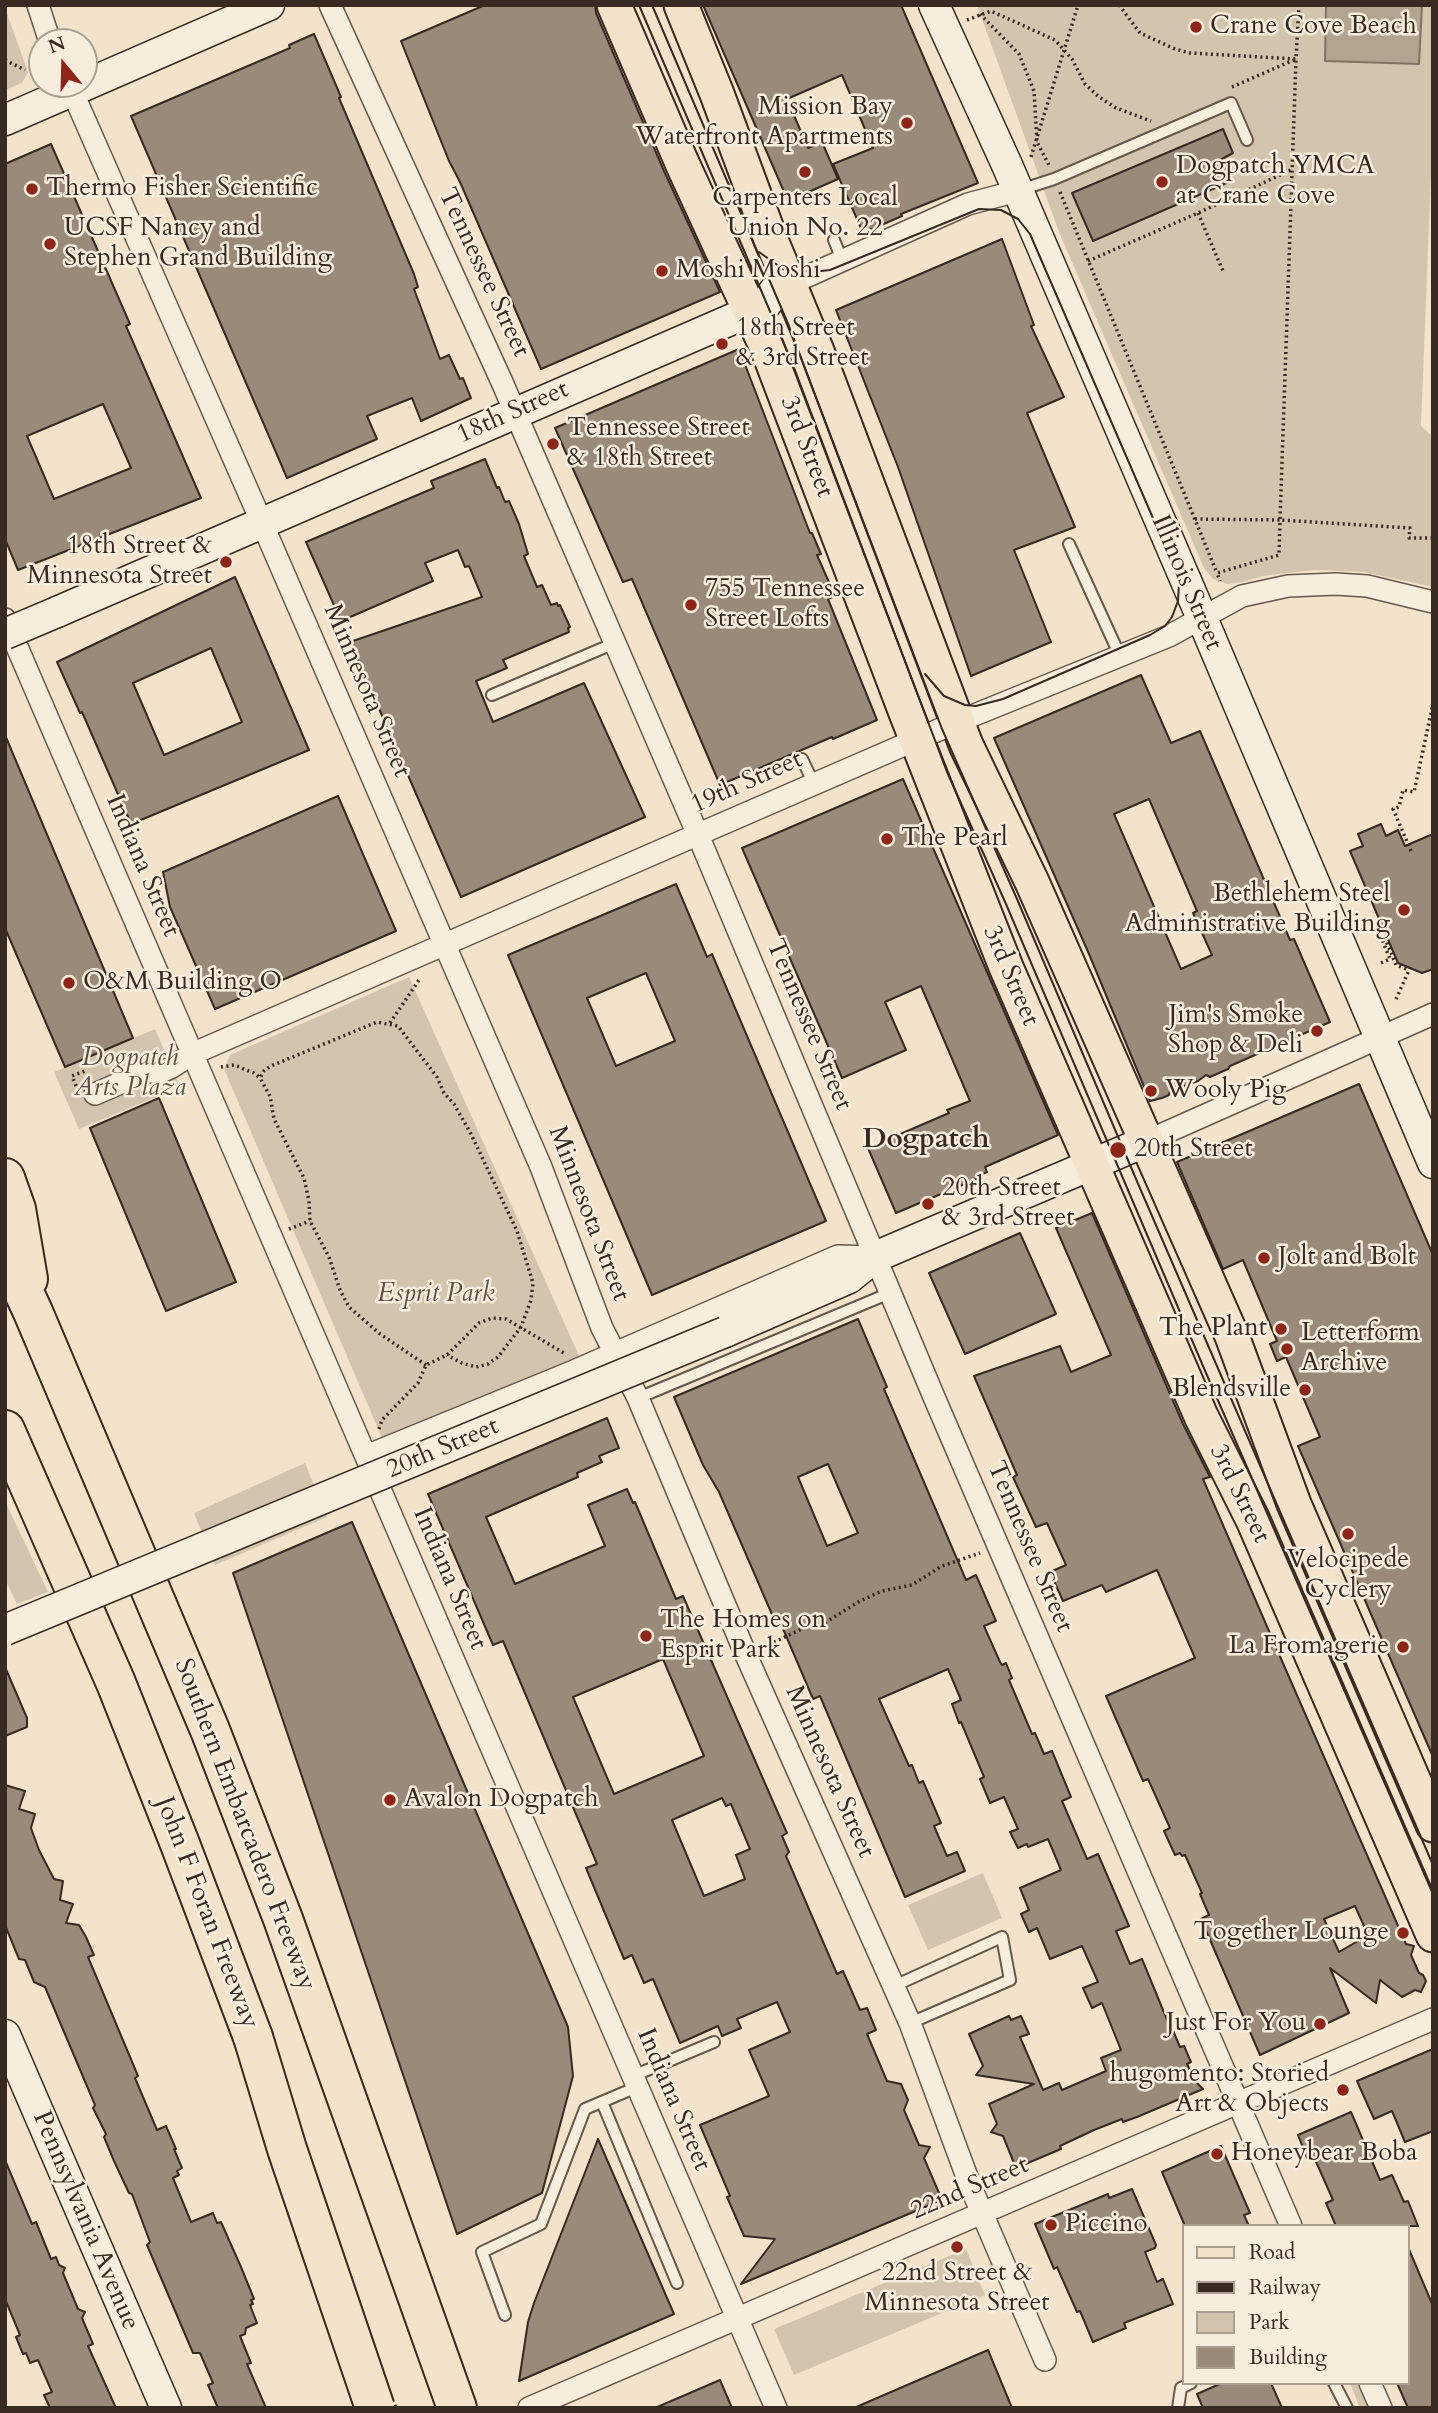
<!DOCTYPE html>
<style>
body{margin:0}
#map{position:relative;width:1438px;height:2413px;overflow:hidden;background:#f3e3cb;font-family:Cardo,serif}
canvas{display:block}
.frame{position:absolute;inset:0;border:7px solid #372a20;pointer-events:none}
.legend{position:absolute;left:1182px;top:2224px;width:228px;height:161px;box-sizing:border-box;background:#f7eddd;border:2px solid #aa9f91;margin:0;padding:9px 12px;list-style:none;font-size:21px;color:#372a20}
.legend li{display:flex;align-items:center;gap:14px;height:35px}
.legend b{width:35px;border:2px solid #aa9f91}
.north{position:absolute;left:28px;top:28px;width:70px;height:70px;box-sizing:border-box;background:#f7eddd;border:2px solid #aa9f91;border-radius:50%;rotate:341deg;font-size:19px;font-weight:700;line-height:28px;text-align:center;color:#372a20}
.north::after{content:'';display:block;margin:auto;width:24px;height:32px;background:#8f2418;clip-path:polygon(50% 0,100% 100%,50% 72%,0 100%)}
</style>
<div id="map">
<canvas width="1438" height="2413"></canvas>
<div class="frame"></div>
<ul class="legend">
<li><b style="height:9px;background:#f3e3cb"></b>Road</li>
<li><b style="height:9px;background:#372a20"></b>Railway</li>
<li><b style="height:19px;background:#d3c4ae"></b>Park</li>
<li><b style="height:19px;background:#998a79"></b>Building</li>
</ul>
<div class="north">N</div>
</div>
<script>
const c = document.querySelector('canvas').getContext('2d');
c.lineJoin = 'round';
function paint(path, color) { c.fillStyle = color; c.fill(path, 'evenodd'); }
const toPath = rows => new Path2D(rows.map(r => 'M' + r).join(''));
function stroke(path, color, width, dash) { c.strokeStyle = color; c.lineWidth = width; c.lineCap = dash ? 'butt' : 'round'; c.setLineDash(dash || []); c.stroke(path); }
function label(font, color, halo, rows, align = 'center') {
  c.font = font + ' Cardo,serif'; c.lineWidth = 5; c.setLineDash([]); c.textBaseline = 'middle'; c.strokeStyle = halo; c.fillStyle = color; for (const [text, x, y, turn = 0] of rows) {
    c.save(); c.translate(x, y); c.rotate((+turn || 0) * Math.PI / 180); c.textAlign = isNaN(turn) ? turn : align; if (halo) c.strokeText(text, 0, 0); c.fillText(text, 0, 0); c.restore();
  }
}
paint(toPath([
 [977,5,1433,5,1433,122,1421,426,1433,437,1433,587,1364,572,1315,570,1263,576,1243,582,1227,584,1213,579,1204,568,1059,232],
 [5,8,28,72,22,83,5,90],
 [409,977,580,1358,382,1438,224,1069,230,1055],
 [155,1029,180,1087,79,1129,54,1072],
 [305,1463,327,1517,215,1565,194,1513],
 [5,1501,48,1592,17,1604,5,1579],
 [983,1873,1002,1918,928,1950,908,1905],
 [966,2249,985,2295,794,2375,774,2329],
 [1350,2383,1358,2383,1369,2408,1360,2408]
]), '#d3c4ae');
const water = toPath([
 [1326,5,1422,5,1419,64,1325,61,1326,5]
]);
paint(water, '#b3a491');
stroke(water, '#817364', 2);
const building = toPath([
 [485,5,595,5,596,13,664,171,720,292,541,369,460,182,449,161,401,41,485,5],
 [703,5,901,5,978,183,901,214,902,216,863,233,833,164,873,148,842,75,787,99,808,148,822,142,838,179,788,201,703,5],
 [314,34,341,97,339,98,414,274,418,287,414,289,440,359,449,355,460,379,463,378,471,398,421,421,412,398,367,416,377,439,287,478,131,116,290,48,289,45,314,34],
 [1223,129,1233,153,1222,159,1231,181,1093,241,1072,193,1223,129],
 [51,144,130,324,126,326,201,498,18,570,5,539,5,164,51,144],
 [103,404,131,468,54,499,27,436,103,404],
 [1002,239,1034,325,1031,326,1064,397,1027,413,1075,527,1014,550,1051,642,971,676,898,467,836,310,1002,239],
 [739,349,810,533,812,533,821,554,817,555,835,596,828,599,877,720,833,739,832,737,720,785,632,579,623,582,555,428,739,349],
 [485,459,497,488,499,487,505,502,509,501,519,524,528,554,524,556,537,587,542,585,551,605,557,603,558,606,560,605,570,627,568,628,569,632,503,660,507,668,476,681,493,722,584,683,645,817,461,897,350,642,482,597,469,566,465,567,458,550,425,563,433,581,341,621,306,542,434,488,431,481,485,459],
 [235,577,309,750,131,824,82,712,80,713,57,662,235,577],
 [211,648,242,722,164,755,133,683,211,648],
 [1141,675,1171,743,1200,731,1290,940,1294,939,1330,1022,1230,1066,1228,1069,1210,1077,1206,1075,1198,1081,1170,1091,1169,1095,1162,1098,1150,1101,1089,954,994,738,1141,675],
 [1149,799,1197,911,1193,913,1212,955,1181,969,1114,814,1149,799],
 [5,735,133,1038,65,1067,5,928,5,735],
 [903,779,1058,1135,985,1167,987,1172,980,1175,981,1177,896,1213,868,1148,949,1113,947,1110,970,1101,921,986,885,1002,906,1050,842,1078,742,848,903,779],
 [338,796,396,931,215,1009,170,907,163,872,338,796],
 [1381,824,1386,836,1398,830,1405,846,1433,834,1433,969,1422,973,1398,963,1350,851,1363,846,1358,834,1381,824],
 [676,884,707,957,712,954,826,1221,652,1295,508,955,676,884],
 [646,973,675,1041,616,1066,587,998,646,973],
 [1359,1084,1433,1255,1433,1757,1298,1446,1320,1437,1286,1357,1277,1361,1270,1344,1277,1341,1243,1260,1223,1269,1177,1162,1359,1084],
 [159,1098,236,1282,166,1311,90,1128,159,1098],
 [1092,1213,1183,1424,1210,1477,1203,1479,1282,1661,1406,1944,1414,1946,1411,1955,1419,1973,1423,1975,1426,1981,1421,1992,1415,1990,1402,1997,1380,1980,1376,2003,1330,1968,1349,2013,1260,2055,1201,1919,1209,1915,1200,1894,1202,1893,1185,1855,1182,1856,1180,1853,1175,1855,1164,1831,1170,1828,1148,1779,1143,1781,1106,1696,1195,1658,1157,1570,1106,1592,1102,1585,1063,1601,1050,1572,1066,1565,1047,1523,1036,1527,1013,1477,1017,1475,974,1376,1060,1346,1071,1372,1111,1355,1056,1228,1092,1213],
 [1355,1906,1368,1935,1339,1952,1324,1919,1355,1906],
 [1020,1233,1056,1314,965,1354,929,1273,1020,1233],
 [858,1319,887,1387,884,1389,966,1580,976,1575,996,1621,984,1626,1000,1662,1002,1665,1006,1663,1012,1678,1009,1680,1032,1734,1035,1733,1044,1754,1052,1751,1071,1797,1062,1801,1087,1859,1098,1854,1129,1926,1116,1931,1130,1964,1142,1959,1170,2027,1171,2026,1180,2047,1184,2046,1191,2062,1187,2064,1195,2081,1203,2089,1137,2117,1123,2122,1122,2119,1094,2130,1060,2146,1061,2149,1016,2168,1003,2136,991,2132,997,2124,989,2104,1034,2084,976,2075,983,2066,969,2034,1009,2016,1011,2020,1021,2016,1029,2034,1020,2037,1043,2090,1059,2083,1062,2090,1106,2071,1101,2058,1121,2050,1102,2003,1092,2008,1083,1988,1098,1982,1082,1946,1050,1959,1037,1928,1029,1932,1021,1914,1029,1910,1020,1888,1061,1870,1048,1839,1028,1847,1027,1844,1018,1848,1010,1832,1018,1829,1004,1797,990,1803,980,1779,984,1777,961,1722,959,1723,952,1704,961,1700,948,1669,879,1699,909,1766,912,1765,919,1783,923,1781,941,1823,934,1826,947,1856,957,1852,965,1871,905,1897,820,1696,813,1699,781,1624,777,1626,719,1492,703,1465,674,1397,858,1319],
 [828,1464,858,1533,827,1546,798,1477,828,1464],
 [607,1418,619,1448,599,1456,602,1462,577,1473,578,1477,486,1517,515,1584,605,1546,588,1505,627,1489,633,1503,635,1502,676,1599,683,1596,778,1813,787,1833,782,1836,789,1852,786,1856,837,1974,843,1971,860,2010,867,2008,876,2030,867,2034,887,2081,901,2084,908,2100,904,2110,919,2145,930,2147,924,2158,942,2200,741,2284,775,2239,744,2236,727,2197,730,2196,700,2125,769,2096,749,2050,790,2032,777,2002,737,2019,741,2028,722,2036,718,2026,680,2043,653,1979,644,1983,632,1955,624,1959,586,1868,597,1864,503,1641,493,1645,428,1494,607,1418],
 [663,1659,704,1756,614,1794,573,1697,663,1659],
 [722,1798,726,1806,731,1804,750,1849,736,1855,745,1879,704,1896,672,1820,722,1798],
 [352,1522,568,2027,573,2076,542,2193,457,2234,233,1573,352,1522],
 [5,1667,27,1718,27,1727,5,1736,5,1667],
 [5,1785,25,1791,19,1809,35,1814,31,1828,39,1850,54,1879,63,1881,60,1900,73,1904,66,1923,79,1925,86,1937,94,1955,88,1957,138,2076,135,2078,157,2130,166,2126,176,2149,174,2149,182,2168,177,2171,179,2175,173,2178,191,2222,213,2213,217,2223,221,2222,241,2267,254,2299,251,2300,253,2304,250,2305,257,2323,246,2328,245,2334,240,2336,251,2363,247,2364,266,2408,218,2408,208,2385,213,2383,200,2353,193,2353,147,2245,150,2242,132,2194,129,2193,114,2161,104,2137,106,2134,93,2108,95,2105,45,1987,34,1982,25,1960,19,1959,14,1947,5,1925,5,1785],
 [1433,2049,1433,2131,1405,2142,1392,2111,1374,2119,1357,2081,1433,2049],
 [1351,2112,1380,2180,1392,2175,1404,2202,1408,2201,1418,2226,1336,2226,1326,2203,1333,2200,1313,2155,1307,2158,1298,2135,1351,2112],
 [598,2139,674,2314,519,2381,528,2322,534,2303,598,2139],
 [1221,2146,1250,2213,1244,2215,1249,2226,1185,2226,1162,2172,1221,2146],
 [5,2160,32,2224,36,2222,51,2259,56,2257,59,2265,65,2268,63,2273,78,2309,85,2312,82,2318,93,2344,88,2346,116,2408,50,2408,44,2395,52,2392,38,2360,30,2363,26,2353,23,2354,16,2337,20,2335,5,2299,5,2160],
 [1132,2189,1156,2245,1155,2248,1145,2252,1157,2282,1163,2279,1173,2304,1124,2323,1126,2328,1093,2342,1080,2311,1077,2312,1057,2267,1054,2269,1035,2224,1108,2194,1109,2198,1132,2189],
 [1408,2247,1433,2306,1433,2408,1408,2408,1397,2383,1408,2383,1408,2247],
 [988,2350,1012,2408,854,2408,988,2350],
 [720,2380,732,2408,655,2408,720,2380],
 [1222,2383,1271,2383,1282,2408,1203,2408,1197,2394,1222,2383]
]);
paint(building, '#998a79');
stroke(building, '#372a20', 2);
const lane = toPath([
 [1020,190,1054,179,1231,103,1247,140],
 [834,240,842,260],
 [1069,544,1120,656],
 [492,695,615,643],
 [802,759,814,784],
 [638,1398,890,1293],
 [894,1986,1002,1937,1010,1980,910,2023],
 [633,2076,714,2042],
 [602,2102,677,2283],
 [505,2315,482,2252,541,2224,585,2109,637,2087],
 [1334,2383,1347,2408],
 [1178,2408,1181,2388,1191,2383]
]);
const street = toPath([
 [38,5,50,42],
 [330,5,502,382,698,835,934,1397,1291,2226],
 [69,84,262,523,541,1167,602,1328,638,1398,746,1655,910,2023,970,2185,1045,2360],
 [790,284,968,204,1017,191],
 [5,619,776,2408],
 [95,1094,146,1072,161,1072,172,1067,192,1054,957,722,1169,636,1242,596,1288,586,1336,584,1367,586,1433,602],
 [1147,1141,1433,1014],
 [366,1456,574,1371,838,1256,875,1257],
 [1370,2383,1381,2408],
 [529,2408,1433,2019]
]);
const secondary = toPath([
 [934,5,1007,165,1202,618,1433,1163],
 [5,120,269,5],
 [57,612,751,311,767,303,774,291,790,284],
 [725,1332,849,1278,875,1257,1147,1141],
 [5,2035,166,2408]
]);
const primary = toPath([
 [614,5,682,163,767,348,906,713,1006,967,1201,1416,1253,1520,1433,1935],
 [681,5,717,94,771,240,817,351,966,745,1032,882,1232,1336,1294,1504,1433,1825]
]);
const highway = toPath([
 [5,1178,16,1209,28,1279],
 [5,1252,33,1312,210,1730,283,1919,457,2408],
 [5,1430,116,1683,180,1844,253,2037]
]);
stroke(lane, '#66584b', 14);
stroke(street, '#66584b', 24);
stroke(secondary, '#372a20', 33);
stroke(primary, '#372a20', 37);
stroke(highway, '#372a20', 42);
stroke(toPath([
 [1119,5,1140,33,1175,49,1190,53,1296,59,1299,5],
 [980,14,1019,54,1034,91,1037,142,1049,165],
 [967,20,991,11,1055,40,1072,59,1085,84,1099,97,1116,108,1151,121],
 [5,60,25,70],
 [1232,87,1296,59,1280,520,1410,528,1409,538,1433,538],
 [1031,157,1078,5],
 [1060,192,1217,573],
 [1198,213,1223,271],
 [1088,261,1198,213,1291,170],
 [1195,519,1280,520,1279,555,1217,573,1220,581],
 [1411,851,1393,809,1399,807,1403,790,1414,792,1433,704],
 [1381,963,1390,959,1381,937,1384,936,1396,965,1409,970],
 [1396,999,1410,968],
 [390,1023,419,980],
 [221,1067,234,1065,254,1073,260,1078],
 [76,1086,72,1076,85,1071],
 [289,1229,310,1221],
 [426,1365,380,1334,349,1307,340,1290,329,1257,310,1221,309,1201,304,1178,274,1119,270,1096,260,1078,264,1071,271,1066,377,1022,398,1026,437,1077,444,1093,454,1104,471,1134,517,1231,533,1283,531,1300,521,1327,498,1357,488,1364,476,1367,462,1363,447,1355],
 [379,1429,382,1420,418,1383,426,1365,447,1355,479,1323,492,1318,506,1319,564,1353],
 [764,1647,808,1626,826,1622,860,1601,882,1591,912,1585,942,1566,980,1553]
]), '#372a20', 3.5, [2, 3.5]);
stroke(lane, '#f7eddd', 10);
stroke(street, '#f7eddd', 21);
stroke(secondary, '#f7eddd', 30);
stroke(primary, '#f3e3cb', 33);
stroke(highway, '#f3e3cb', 38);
stroke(toPath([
 [639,5,793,365,947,772,1006,904,1206,1373,1433,1894],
 [652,5,789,326,942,729,1017,899,1136,1179,1433,1865],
 [759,252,783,269,812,272,830,270,979,209,1001,210,1018,219,1030,234,1175,569,1179,584,1178,601,1172,617,1165,626,1150,635,1003,699,976,706,965,705,944,696,925,674]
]), '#372a20', 2);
stroke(toPath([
 [308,2207,395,2408],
 [295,2212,381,2408]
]), '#372a20', 5, [12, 12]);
const secondaryBridge = toPath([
 [5,634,57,612],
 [5,1630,725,1332]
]);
const highwayBridge = toPath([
 [253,2037,287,2149,375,2408]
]);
stroke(secondaryBridge, '#372a20', 33, []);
stroke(highwayBridge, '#372a20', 42, []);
stroke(secondaryBridge, '#f7eddd', 30);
stroke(highwayBridge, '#f3e3cb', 38);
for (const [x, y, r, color] of [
 [1196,27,7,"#8f2418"],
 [907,123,7,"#8f2418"],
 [805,172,7,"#8f2418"],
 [1162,182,7,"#8f2418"],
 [32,189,7,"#8f2418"],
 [50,244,7,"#8f2418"],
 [662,271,7,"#8f2418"],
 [722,344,7,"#8f2418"],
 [553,444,7,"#8f2418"],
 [226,562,7,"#8f2418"],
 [691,605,7,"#8f2418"],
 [887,839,7,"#8f2418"],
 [1404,910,7,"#8f2418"],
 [69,983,7,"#8f2418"],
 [1317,1031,7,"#8f2418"],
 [1151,1091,7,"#8f2418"],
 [1118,1150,9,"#8f2418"],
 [928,1204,7,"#8f2418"],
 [1264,1258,7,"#8f2418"],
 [1281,1329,7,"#8f2418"],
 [1287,1349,7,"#8f2418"],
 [1305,1390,7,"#8f2418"],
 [1348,1534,7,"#8f2418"],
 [646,1636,7,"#8f2418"],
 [1403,1647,7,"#8f2418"],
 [390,1800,7,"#8f2418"],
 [1403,1933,7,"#8f2418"],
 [1320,2024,7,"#8f2418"],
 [1343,2090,7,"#8f2418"],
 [1217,2154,7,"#8f2418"],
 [1051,2225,7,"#8f2418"],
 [957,2247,7,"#8f2418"]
]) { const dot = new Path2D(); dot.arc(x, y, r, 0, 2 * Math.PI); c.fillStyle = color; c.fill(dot); stroke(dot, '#f7eddd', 2.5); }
label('26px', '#372a20', '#f7eddd', [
 ["Crane Cove Beach",1210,27],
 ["Mission Bay",893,108,"right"],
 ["Waterfront Apartments",893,138,"right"],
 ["Dogpatch YMCA",1176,167],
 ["at Crane Cove",1176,197],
 ["Thermo Fisher Scientific",46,189],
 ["Carpenters Local",805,199,"center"],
 ["Union No. 22",805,229,"center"],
 ["UCSF Nancy and",64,229],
 ["Stephen Grand Building",64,259],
 ["Moshi Moshi",676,271],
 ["18th Street",736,329],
 ["& 3rd Street",736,359],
 ["Tennessee Street",567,429],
 ["& 18th Street",567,459],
 ["18th Street &",212,547,"right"],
 ["Minnesota Street",212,577,"right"],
 ["755 Tennessee",705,590],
 ["Street Lofts",705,620],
 ["The Pearl",901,839],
 ["Bethlehem Steel",1390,895,"right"],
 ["Administrative Building",1390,925,"right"],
 ["O&M Building O",83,983],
 ["Jim's Smoke",1303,1016,"right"],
 ["Shop & Deli",1303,1046,"right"],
 ["Wooly Pig",1165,1091],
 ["20th Street",1134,1150],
 ["20th Street",942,1189],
 ["& 3rd Street",942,1219],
 ["Jolt and Bolt",1278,1258],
 ["The Plant",1267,1329,"right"],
 ["Letterform",1301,1334],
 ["Archive",1301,1364],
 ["Blendsville",1291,1390,"right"],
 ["Velocipede",1348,1561,"center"],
 ["Cyclery",1348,1591,"center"],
 ["The Homes on",660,1621],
 ["Esprit Park",660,1651],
 ["La Fromagerie",1389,1647,"right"],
 ["Avalon Dogpatch",404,1800],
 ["Together Lounge",1389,1933,"right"],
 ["Just For You",1306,2024,"right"],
 ["hugomento: Storied",1329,2075,"right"],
 ["Art & Objects",1329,2105,"right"],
 ["Honeybear Boba",1231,2154],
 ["Piccino",1065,2225],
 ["22nd Street &",957,2274,"center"],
 ["Minnesota Street",957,2304,"center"]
], 'left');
label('26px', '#372a20', '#f7eddd', [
 ["Tennessee Street",483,273,65],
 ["18th Street",513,413,-24],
 ["3rd Street",806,447,69],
 ["Illinois Street",1186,583,67],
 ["Minnesota Street",366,691,67],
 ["19th Street",747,783,-24],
 ["Indiana Street",142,866,67],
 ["3rd Street",1010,976,67],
 ["Tennessee Street",808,1025,67],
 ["Minnesota Street",588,1214,69],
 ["20th Street",443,1449,-23],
 ["3rd Street",1239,1494,64],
 ["Tennessee Street",1029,1547,67],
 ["Indiana Street",449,1579,67],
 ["Minnesota Street",829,1772,66],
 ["Southern Embarcadero Freeway",244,1825,69],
 ["John F Foran Freeway",206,1913,69],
 ["Indiana Street",673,2100,67],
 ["22nd Street",970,2189,-23],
 ["Pennsylvania Avenue",85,2221,67]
]);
label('italic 26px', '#5e5044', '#f7eddd', [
 ["Dogpatch",130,1059],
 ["Arts Plaza",130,1089],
 ["Esprit Park",436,1295]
]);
label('bold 28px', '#372a20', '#f7eddd', [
 ["Dogpatch",926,1141]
]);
</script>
